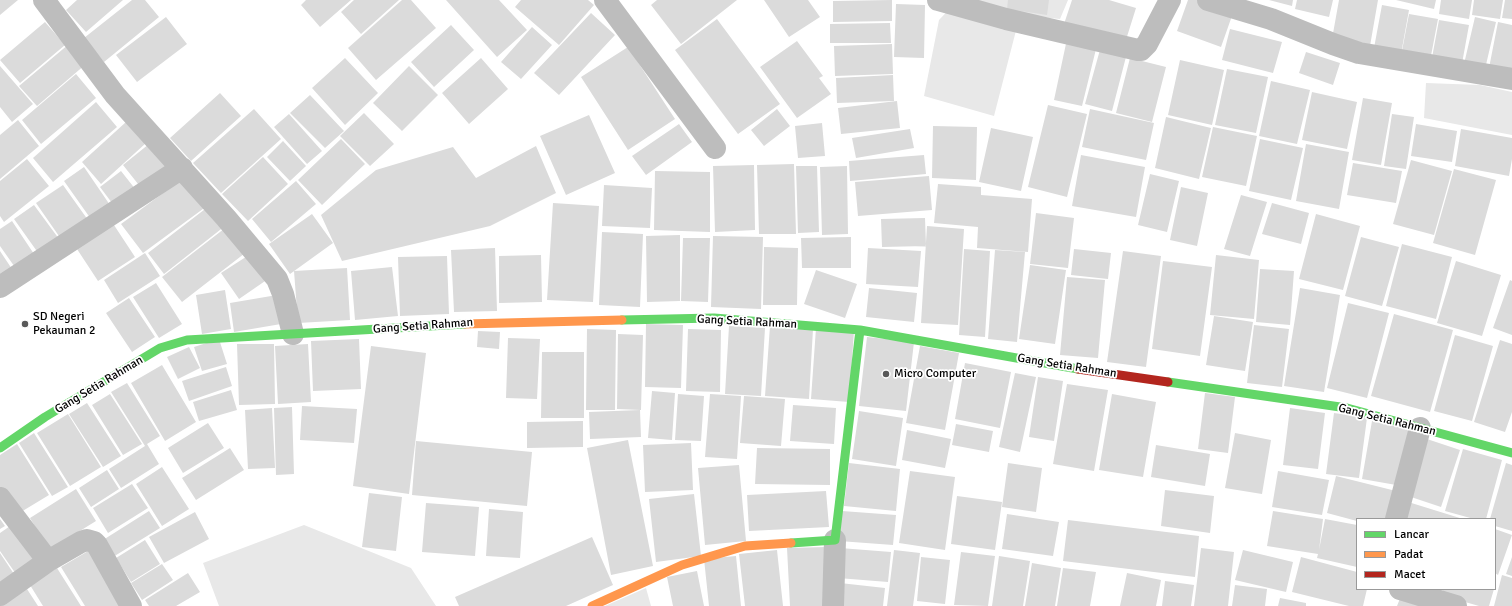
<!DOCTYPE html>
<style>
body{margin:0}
#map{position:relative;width:1512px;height:606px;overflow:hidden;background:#fff;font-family:Signika,sans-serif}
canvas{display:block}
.legend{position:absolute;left:1356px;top:518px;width:140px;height:72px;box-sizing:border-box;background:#fff;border:1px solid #999;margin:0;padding:5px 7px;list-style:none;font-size:12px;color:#000}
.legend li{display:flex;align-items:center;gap:8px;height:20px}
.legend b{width:20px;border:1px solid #999}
</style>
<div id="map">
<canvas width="1512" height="606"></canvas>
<ul class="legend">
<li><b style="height:5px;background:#63d668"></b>Lancar</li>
<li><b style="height:5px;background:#ff974d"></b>Padat</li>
<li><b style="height:5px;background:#b3261e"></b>Macet</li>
</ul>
</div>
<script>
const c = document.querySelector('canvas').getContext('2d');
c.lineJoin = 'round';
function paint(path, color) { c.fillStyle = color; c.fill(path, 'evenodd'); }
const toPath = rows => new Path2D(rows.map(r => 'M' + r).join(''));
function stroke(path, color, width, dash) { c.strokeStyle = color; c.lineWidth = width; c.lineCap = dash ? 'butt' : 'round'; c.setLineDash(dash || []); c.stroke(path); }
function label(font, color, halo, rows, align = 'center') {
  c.font = font + ' Signika,sans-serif'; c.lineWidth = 3.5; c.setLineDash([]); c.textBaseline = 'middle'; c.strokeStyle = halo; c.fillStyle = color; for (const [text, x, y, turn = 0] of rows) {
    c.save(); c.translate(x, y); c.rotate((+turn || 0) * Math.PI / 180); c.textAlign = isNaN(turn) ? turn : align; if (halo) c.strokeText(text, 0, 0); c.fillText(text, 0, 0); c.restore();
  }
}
paint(toPath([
 [958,0,1068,0,1060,19,1020,15,994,116,924,96,939,20],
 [1426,83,1480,85,1512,92,1512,135,1424,118],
 [304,525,411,568,436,606,219,606,203,563],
 [646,588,651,606,605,606]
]), '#e8e8e8');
paint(toPath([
 [0,0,18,0,0,15],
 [77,0,123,0,86,32,66,10],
 [132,0,145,0,159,17,104,62,84,38],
 [306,0,351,0,320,27,301,5],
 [354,0,399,0,361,34,341,12],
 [402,0,411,0,436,28,376,80,348,48],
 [446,0,499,0,527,30,497,57],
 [521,0,588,0,594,5,559,45,515,7],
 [657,0,737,0,681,44,651,5],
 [764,0,808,0,820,17,789,37],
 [892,0,892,21,833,22,833,1],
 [1008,0,1049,0,1047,15,1007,9],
 [1072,0,1109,0,1136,8,1125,43,1064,24],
 [1188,0,1198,0,1233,13,1221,47,1177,31],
 [1269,0,1293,0,1292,6],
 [1297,0,1333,0,1329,17,1295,9],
 [1339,0,1378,0,1370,46,1332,39],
 [1396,0,1436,0,1434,9],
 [1441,0,1472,0,1469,19,1439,14],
 [1474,0,1503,0,1500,19,1472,15],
 [1505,0,1512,0,1512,19,1502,18],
 [896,4,925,5,924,58,894,57],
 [1382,5,1409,10,1401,54,1374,48],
 [591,13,615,35,559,95,534,73],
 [1409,14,1438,19,1430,61,1401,56],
 [166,17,187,44,137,82,116,55],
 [1475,17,1496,22,1485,69,1464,64],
 [717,19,780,104,738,134,675,50],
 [1439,20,1469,25,1461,69,1431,63],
 [45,22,65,45,20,83,0,60],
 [1498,22,1512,25,1512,72,1489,68],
 [890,23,891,43,830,43,830,24],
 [451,25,474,50,434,87,411,62],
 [532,27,552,45,521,79,501,62],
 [1230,29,1282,42,1273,73,1222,60],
 [1067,39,1097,45,1082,106,1054,100],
 [797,41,823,76,819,78,831,94,797,118,760,67],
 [69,44,86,64,37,106,19,86],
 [892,44,893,74,835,76,834,46],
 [1101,46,1127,53,1112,111,1085,104],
 [628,47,675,119,628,150,581,77],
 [1306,52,1340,63,1333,85,1299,73],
 [345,58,378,93,345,125,312,88],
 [481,58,508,89,469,124,442,93],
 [1130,58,1166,67,1152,122,1116,113],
 [1180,60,1224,70,1212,125,1168,115],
 [0,66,33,104,12,122,0,107],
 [409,66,438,95,402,131,373,103],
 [1227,69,1268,77,1256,133,1215,125],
 [76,74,96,98,41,144,22,120],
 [893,75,894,101,837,103,836,78],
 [1271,81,1310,90,1297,144,1259,136],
 [1312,92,1357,102,1347,149,1302,140],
 [220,93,241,116,191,161,170,138],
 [310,95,344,131,325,148,290,113],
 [1363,98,1392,103,1381,165,1352,160],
 [897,101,900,128,841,134,838,108],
 [96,102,117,127,53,182,33,158],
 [1048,105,1087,114,1067,197,1028,187],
 [254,109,281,139,221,193,193,163],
 [777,109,790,126,764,146,751,130],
 [1090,109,1154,123,1146,160,1082,147],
 [364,113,394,144,370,166,340,136],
 [289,114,322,151,307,164,274,127],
 [1392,114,1414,117,1406,169,1384,166],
 [589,115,615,173,566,195,540,136],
 [1166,117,1211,128,1199,179,1155,168],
 [18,120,39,146,0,179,0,135],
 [126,122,146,143,101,184,82,162],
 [822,123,825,156,798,158,795,126],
 [679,124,692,142,646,175,632,156],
 [1416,124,1457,131,1452,162,1411,156],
 [933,126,977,127,976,180,932,178],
 [1213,127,1257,136,1246,186,1202,177],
 [991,128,1033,137,1021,191,979,182],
 [910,129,914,148,856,158,852,138],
 [1461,129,1512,138,1512,159,1509,176,1455,166],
 [341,139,365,164,322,205,298,180],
 [1260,139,1303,148,1291,200,1249,191],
 [283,141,306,166,290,181,267,157],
 [149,144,169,169,142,189,123,165],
 [1306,144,1349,152,1339,209,1296,201],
 [536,146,556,193,490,226,342,261,321,215,376,170,453,147,476,178],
 [924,155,926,174,850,181,849,161],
 [1081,155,1145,167,1136,217,1072,206],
 [263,157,288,184,248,221,222,194],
 [27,159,49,186,4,222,0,216,0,181],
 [1411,160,1452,171,1434,235,1393,224],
 [1353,163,1402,171,1396,203,1347,195],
 [794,164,796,234,759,234,757,165],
 [754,165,755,230,715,232,713,166],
 [796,166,817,166,819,232,798,233],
 [847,166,848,234,822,235,820,167],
 [84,167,112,208,93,222,64,181],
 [1454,169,1496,180,1475,255,1433,243],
 [121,171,136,190,115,207,100,187],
 [655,171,710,172,710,232,654,230],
 [1150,174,1179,181,1167,232,1138,225],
 [929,176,932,210,858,216,855,182],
 [185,177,207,206,143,253,121,224],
 [296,181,316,204,271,242,252,219],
 [938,184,981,187,981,195,1032,199,1028,252,977,248,978,227,934,223],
 [63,185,88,220,61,239,36,203],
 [604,185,652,188,650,228,602,226],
 [1181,187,1208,193,1197,246,1170,240],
 [1241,195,1267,202,1250,256,1224,249],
 [553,203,599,206,593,302,547,300],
 [1272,203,1309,213,1301,244,1262,234],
 [34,205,62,243,41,257,14,219],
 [209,206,225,226,164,274,148,253],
 [1036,213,1074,218,1068,268,1030,264],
 [312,214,333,243,290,274,269,244],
 [1316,214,1360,226,1343,290,1299,279],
 [925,218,926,246,882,247,881,219],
 [12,221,38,260,19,273,0,246,0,229],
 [112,222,135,257,98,281,75,246],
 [229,225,249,250,182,302,162,277],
 [927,226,964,229,958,325,921,323],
 [602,232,643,234,640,307,599,305],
 [680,235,680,301,647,302,646,236],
 [713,236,763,237,761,309,711,307],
 [851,237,851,268,802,268,801,238],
 [1361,237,1399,247,1382,306,1345,296],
 [683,238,710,238,708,302,681,301],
 [1402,244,1452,257,1436,319,1386,306],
 [764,247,798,248,797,305,763,305],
 [495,248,497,311,454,312,451,250],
 [868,248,921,251,918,287,866,284],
 [964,249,990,251,985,337,959,335],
 [1074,249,1111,253,1108,279,1071,275],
 [995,250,1025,252,1017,342,988,339],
 [0,251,16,275,0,285],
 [1123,251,1161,256,1146,367,1107,362],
 [145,253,160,276,118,303,104,280],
 [252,253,268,279,239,299,221,273],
 [541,255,542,302,499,303,499,256],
 [1216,255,1259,260,1254,319,1210,315],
 [447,256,449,314,400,316,398,257],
 [1163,261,1212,267,1200,356,1152,349],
 [1456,261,1501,275,1482,336,1437,323],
 [1030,265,1066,270,1055,344,1019,339],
 [392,267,398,316,355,320,351,271],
 [347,268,350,320,298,323,294,271],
 [1260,269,1294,271,1290,325,1256,322],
 [816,270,857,284,845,318,804,304],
 [1067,277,1105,280,1098,358,1060,355],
 [1510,280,1512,281,1512,335,1493,328],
 [156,283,182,324,159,338,133,297],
 [869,288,917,293,914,322,866,317],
 [1300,288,1340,295,1324,392,1284,386],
 [225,290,231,329,202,334,196,295],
 [277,295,281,324,234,332,230,303],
 [129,298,155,337,132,352,106,313],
 [1348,303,1389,313,1367,398,1327,388],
 [1394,314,1453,330,1430,412,1371,396],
 [1214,316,1253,322,1245,371,1206,365],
 [646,324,683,325,681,388,645,387],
 [1254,325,1289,329,1282,387,1247,383],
 [729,326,765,328,761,396,725,394],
 [770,326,813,329,809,399,765,396],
 [816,328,854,331,849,402,811,399],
 [587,329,616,330,615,410,586,410],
 [688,329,721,330,720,392,686,391],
 [478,331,500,332,499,349,477,347],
 [618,334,643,335,641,410,617,409],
 [1455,335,1493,346,1472,421,1434,411],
 [867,337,914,342,906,411,859,406],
 [508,338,540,339,537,399,506,398],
 [219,339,227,364,202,371,194,347],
 [359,339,361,389,313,391,311,341],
 [1500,340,1512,344,1512,412,1505,432,1474,422],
 [237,344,274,344,275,404,239,405],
 [308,344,311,402,278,404,275,346],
 [371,346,426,353,409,494,353,486],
 [920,346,959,353,945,430,906,423],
 [189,347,200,368,178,379,167,357],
 [542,352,584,352,584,418,541,418],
 [965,363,1011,372,1000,428,955,419],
 [162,365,196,422,165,441,131,383],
 [226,367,232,386,189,401,182,381],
 [1015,373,1036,377,1020,452,999,447],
 [1038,377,1063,381,1054,441,1029,437],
 [127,383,160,436,147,444,159,464,121,488,109,469,145,446,111,392],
 [1067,384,1108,390,1094,471,1053,464],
 [231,390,237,410,199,421,193,402],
 [652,391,675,393,672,440,648,438],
 [1205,393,1235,397,1228,453,1198,449],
 [110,394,142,444,123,455,92,405],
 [678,394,704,396,701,441,675,440],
 [710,394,741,396,737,459,705,457],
 [1112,394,1156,402,1143,477,1099,470],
 [744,396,785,399,781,446,740,443],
 [87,403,121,456,103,467,69,414],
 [793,405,836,408,834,444,790,441],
 [302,406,357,409,354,443,300,440],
 [292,407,294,474,276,475,274,408],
 [272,408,275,468,248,469,245,410],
 [1290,408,1325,413,1318,469,1283,465],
 [640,410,641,437,590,439,589,412],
 [859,411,903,418,896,466,852,459],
 [1334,413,1367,418,1359,478,1326,474],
 [68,414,101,467,70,486,37,433],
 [583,421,583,447,527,448,527,422],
 [1372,421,1413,430,1402,486,1362,479],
 [208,423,224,448,183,473,168,448],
 [956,424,993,431,989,452,952,445],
 [907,430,951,439,945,468,902,460],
 [34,433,68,487,52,496,19,443],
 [1235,433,1271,440,1262,494,1225,488],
 [1424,438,1460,450,1441,507,1405,495],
 [628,440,653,566,611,575,587,448],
 [416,441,532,452,527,506,412,495],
 [691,443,693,490,645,492,643,445],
 [17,444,49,495,16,515,0,489,0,455],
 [1156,445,1210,454,1205,486,1151,477],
 [230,448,244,470,196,500,182,478],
 [757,448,830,449,830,485,755,484],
 [1463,449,1502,460,1486,519,1474,519,1445,511],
 [849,463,900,469,896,511,844,506],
 [1008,463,1042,468,1036,512,1002,507],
 [1506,463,1512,465,1512,531,1495,526,1495,519,1490,519],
 [739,465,746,541,705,545,698,468],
 [162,467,189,509,162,526,136,484],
 [107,470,119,489,91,507,79,488],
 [910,471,955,477,945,550,899,543],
 [1278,471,1329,480,1322,515,1272,507],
 [1336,476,1396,491,1389,519,1357,519,1357,521,1327,513],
 [132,484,148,508,108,533,93,508],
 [76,489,96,521,49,550,30,518],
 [1165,490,1214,496,1210,533,1161,526],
 [826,491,829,527,749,531,747,495],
 [369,493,402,497,396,551,362,547],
 [694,494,701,556,656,562,649,499],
 [957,496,1002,502,995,550,951,544],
 [1405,501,1463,519,1399,519],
 [426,503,479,507,475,556,422,552],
 [489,509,523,512,520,558,486,556],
 [149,511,160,528,113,557,103,540],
 [842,511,896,515,893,545,839,541],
 [1273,511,1323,519,1319,550,1325,519,1357,525,1357,567,1317,558,1318,554,1267,546],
 [195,512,209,539,164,563,149,537],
 [1007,514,1059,522,1053,556,1002,549],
 [0,519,5,526,0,529],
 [1068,520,1199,536,1195,577,1063,561],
 [16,522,43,559,18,577,0,551,0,533],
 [1495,529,1512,535,1498,575,1495,573],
 [592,537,613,585,566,606,459,606,455,597],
 [145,540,160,564,131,582,116,558],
 [826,547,829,606,790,606,787,548],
 [840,548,891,552,888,582,838,578],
 [1201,548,1234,552,1228,606,1194,606],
 [90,550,125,606,85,606,61,567],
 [777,550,783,606,745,606,739,554],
 [894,550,920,553,913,606,887,606],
 [1243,550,1293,562,1286,592,1235,580],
 [961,552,995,556,988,606,954,605],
 [0,553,18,580,0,591],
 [736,556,741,606,709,606,704,559],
 [999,556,1030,561,1023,606,992,606],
 [921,557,950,560,945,604,917,601],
 [1301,557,1357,572,1357,589,1367,589,1363,606,1349,606,1292,592],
 [1512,557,1512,576,1506,574],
 [1032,563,1061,568,1055,606,1025,606],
 [162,564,173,580,142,600,131,583],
 [57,568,81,606,43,606,30,585],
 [1063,568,1096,572,1090,606,1057,606],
 [697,571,704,606,673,606,667,577],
 [188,573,200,592,176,606,149,606,145,600],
 [1127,573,1161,580,1156,606,1120,606],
 [1502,575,1512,578,1512,606,1494,606],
 [1165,581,1194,585,1191,606,1162,606],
 [840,583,885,588,883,606,838,606],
 [1235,585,1267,589,1265,606,1232,606],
 [27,589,38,606,0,606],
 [1443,589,1494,589,1489,606,1479,606,1441,595],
 [1401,596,1425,606,1397,606],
 [1280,598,1306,603,1306,606,1278,606]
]), '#dbdbdb');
stroke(toPath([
 [44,0,115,95,226,218,277,279,283,294,293,334],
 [605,0,715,148],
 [938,0,1006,19,1138,50,1141,50,1147,44,1170,0],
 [1208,0,1271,19,1333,44,1359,53,1512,79],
 [0,287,182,168],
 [0,498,48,561],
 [1396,519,1420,428],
 [1400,589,1456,606],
 [0,595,48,561,81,542,87,540,94,542,97,545,131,606],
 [833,606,835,540]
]), '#bdbdbd', 22);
stroke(toPath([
 [622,320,714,318,860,330,1078,369],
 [1168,382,1347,408,1512,453],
 [0,448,45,417,160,348,187,340,465,324],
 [791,543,835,540,860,330]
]), '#63d668', 9);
stroke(toPath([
 [465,324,622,320],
 [592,606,682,565,745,546,791,543]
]), '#ff974d', 9);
stroke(toPath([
 [1078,369,1168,382]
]), '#b3261e', 9);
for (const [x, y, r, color] of [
 [25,324,4,"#595959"],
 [886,374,4,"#595959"]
]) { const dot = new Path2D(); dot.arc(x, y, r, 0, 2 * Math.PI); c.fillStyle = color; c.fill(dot); stroke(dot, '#fff', 1.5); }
label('12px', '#000', '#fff', [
 ["SD Negeri",33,317],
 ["Pekauman 2",33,331],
 ["Micro Computer",894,374]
], 'left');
label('12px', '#000', '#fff', [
 ["Gang Setia Rahman",747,322,3],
 ["Gang Setia Rahman",423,326,-4],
 ["Gang Setia Rahman",1067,366,9],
 ["Gang Setia Rahman",99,385,-31],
 ["Gang Setia Rahman",1387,420,14]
]);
</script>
